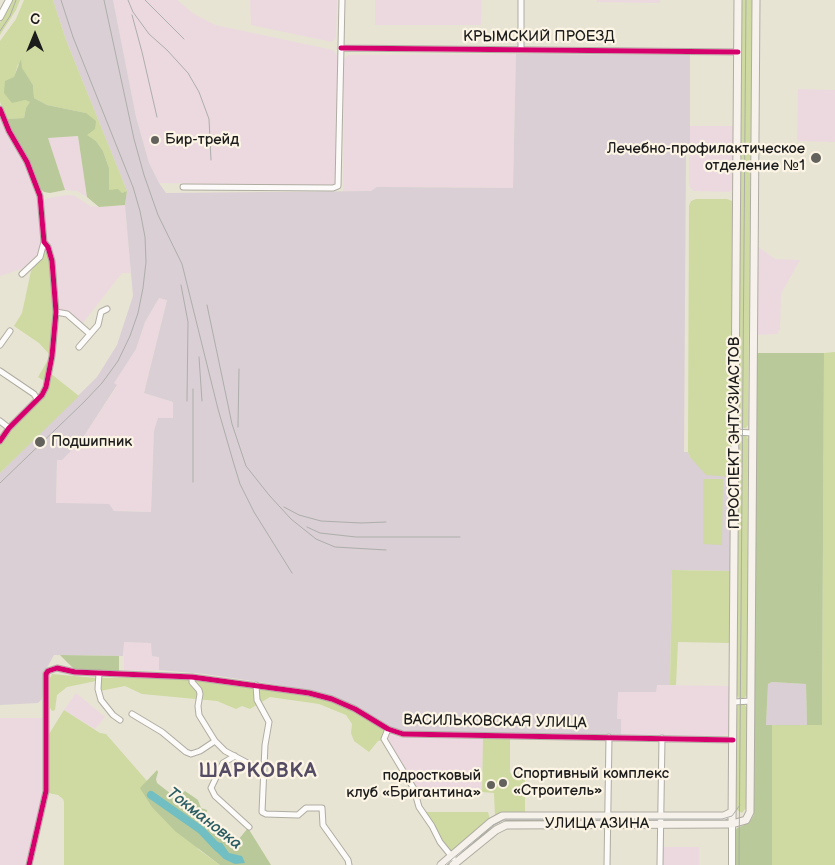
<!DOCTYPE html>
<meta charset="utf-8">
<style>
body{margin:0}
#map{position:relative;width:835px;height:865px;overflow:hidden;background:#e8e4d4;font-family:"Balsamiq Sans",sans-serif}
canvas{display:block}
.north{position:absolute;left:10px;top:10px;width:50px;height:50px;-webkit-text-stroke:4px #fcf5e5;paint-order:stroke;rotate:0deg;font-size:14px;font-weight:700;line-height:20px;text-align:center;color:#1c1c1c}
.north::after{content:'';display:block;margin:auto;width:18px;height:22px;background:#1c1c1c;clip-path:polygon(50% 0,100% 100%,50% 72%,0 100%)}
</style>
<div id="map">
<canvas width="835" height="865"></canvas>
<div class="north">С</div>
</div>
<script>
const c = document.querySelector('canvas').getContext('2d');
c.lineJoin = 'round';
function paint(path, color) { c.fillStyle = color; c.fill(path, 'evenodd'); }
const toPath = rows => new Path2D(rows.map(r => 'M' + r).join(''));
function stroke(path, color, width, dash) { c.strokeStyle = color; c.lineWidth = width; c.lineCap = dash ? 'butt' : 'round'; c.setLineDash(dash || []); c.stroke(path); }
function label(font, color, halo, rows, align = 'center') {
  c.font = font + ' "Balsamiq Sans",sans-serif'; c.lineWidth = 4.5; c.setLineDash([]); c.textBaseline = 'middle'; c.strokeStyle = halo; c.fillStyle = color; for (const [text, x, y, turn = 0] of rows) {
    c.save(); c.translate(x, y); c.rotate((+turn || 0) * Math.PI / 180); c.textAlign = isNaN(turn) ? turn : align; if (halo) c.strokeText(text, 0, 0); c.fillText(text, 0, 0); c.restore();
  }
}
paint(toPath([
 [113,0,177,0,194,14,215,25,333,50,339,58,336,183,333,186,159,183,149,163,136,117],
 [250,0,337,0,336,38,332,42,251,25],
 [375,0,482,0,481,25,375,25],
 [597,0,660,0,660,3,597,2],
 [516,54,513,188,378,187,371,191,343,191,344,59,346,57,349,55],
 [798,89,835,90,835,142,797,141],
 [0,115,7,132,31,174,40,212,42,243,39,256,27,267,0,276],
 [689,126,734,126,734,188,730,192,694,191,691,189,689,184],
 [78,136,87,197,77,191,65,190,47,138],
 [68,195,75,196,90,206,99,207,125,205,131,273,122,273,82,324,67,312,58,310,57,308,54,261,45,237,44,203,45,200,48,198],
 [757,246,775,259,800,260,781,294,780,329,777,334,757,335],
 [159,298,167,299,144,393,173,402,173,419,154,431,151,512,114,511,56,503,57,459,62,459,80,442,117,386,113,383,136,349,145,322],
 [124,642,152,643,160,656,159,670,124,671],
 [656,685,730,686,730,731,727,734,721,736,621,735,621,720,617,720,618,692,656,692],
 [76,693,105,717,95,729,64,710],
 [0,718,44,718,44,795,27,865,0,865],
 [389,734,404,738,407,736,483,738,482,792,417,791,386,739],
 [663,847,699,847,699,865,663,865]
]), '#ebd9df');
paint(toPath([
 [53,0,113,0,136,117,149,163,159,183,166,193,371,191,377,187,513,188,516,54,690,55,690,154,686,154,684,452,688,452,690,457,732,477,731,571,672,570,670,685,657,685,656,692,618,692,617,719,621,719,621,735,449,733,396,730,357,708,327,695,279,685,205,674,159,670,159,657,152,656,151,643,124,642,123,656,54,655,44,673,42,699,38,703,0,705,0,473,97,377,117,345,133,296,125,205,127,191,66,40],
 [159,298,167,300,144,393,173,402,173,418,158,418,154,431,151,512,114,511,109,504,56,503,57,460,62,460,80,442,117,385,114,383,136,349,145,322],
 [772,682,806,684,807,725,766,725,768,684]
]), '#d9cfd4');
paint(toPath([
 [12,0,20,0,16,10,0,35,0,23],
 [24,0,53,0,66,40,127,191,122,193,108,190,109,168,103,151,96,141,86,135,86,113,47,105,34,98,33,85,18,64,14,78,25,100,31,102,26,108,24,118,6,119,0,102,0,41,16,19],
 [741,0,752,0,748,425,746,428,742,428,739,425],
 [696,199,727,199,732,201,733,207,732,477,706,475,690,457,688,452,689,206,691,201],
 [46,247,50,256,54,310,52,348,46,382,38,377,49,358,49,354,39,343,14,326,22,313,31,271,41,258],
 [835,352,835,865,772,865,772,725,822,725,824,353],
 [50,373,79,396,0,473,0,444,15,425,44,396],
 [741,435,746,435,748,439,747,695,744,698,739,698,736,694,739,439],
 [703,479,723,479,722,545,703,544],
 [672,570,731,571,730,643,678,642,676,685,670,685],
 [52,674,96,678,96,681,67,687,57,695,55,710,52,711,50,708,50,678],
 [149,677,194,680,309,695,332,700,390,732,386,739,378,741,369,752,354,741,351,733,352,724,346,715,319,704,270,697,250,709,242,706,236,709,217,701,142,694,125,686,100,691,101,678],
 [744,704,747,708,746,808,742,813,735,809,736,708,738,705],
 [64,710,100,733,106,734,147,781,199,850,220,865,64,865,64,802,63,799,58,795,48,793,49,734],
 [483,738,510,739,510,773,525,774,525,813,495,817,494,793,482,792],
 [425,812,488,812,490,820,451,853]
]), '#cedaa1');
paint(toPath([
 [21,59,22,68,33,85,34,98,47,105,86,113,96,121,95,129,87,135,96,141,103,151,109,168,109,190,118,189,122,193,127,191,125,205,99,207,87,197,78,136,48,138,65,190,50,193,44,192,39,188,29,161,10,130,6,119,24,118,26,108,30,102,25,100,12,103,4,93,5,81,14,77],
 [757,353,824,353,822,725,807,725,806,684,772,682,768,684,766,725,772,725,772,865,735,865,735,831,737,828,749,823,754,815],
 [60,655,119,656,119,671,75,670],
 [157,770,158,772,156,779,157,783,175,797,185,791,198,800,201,808,207,810,206,818,210,823,238,840,248,828,271,865,220,865,175,831,152,807,140,788]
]), '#b9c999');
paint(toPath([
 [212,841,222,843,229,853,242,856,245,863,235,864,224,859,211,846]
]), '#71bec3');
stroke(toPath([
 [151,795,201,830,218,848]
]), '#71bec3', 8);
const minor = toPath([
 [521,0,521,50],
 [341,48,738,52],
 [0,109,9,131,27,162,40,196,44,242,48,247,52,261,56,312,52,356,46,387,42,395,9,428,0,441],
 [183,187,333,188,338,186,342,0],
 [22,274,40,257,44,242],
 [56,312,67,314,90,334],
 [0,345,10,331],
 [79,347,98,325,101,312,107,309],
 [0,371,34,394,37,399],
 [0,421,9,428],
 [735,432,752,433],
 [99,673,98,689,101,700,113,715,120,720],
 [192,677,192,682,199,690,200,694,198,706,199,715,215,741,225,751,255,767,264,769],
 [256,685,257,700,269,722,265,745,262,812,266,814,298,815,306,808,322,808,323,825,348,860,349,865],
 [734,702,751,701],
 [132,714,162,732,186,752,191,754,200,751,215,741],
 [388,729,384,739,414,789,419,807,432,826,440,842,453,858],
 [235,756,223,763,211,788,215,796,249,827],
 [29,865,46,791,46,674,48,671,57,668,75,672,192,677,309,693,332,699,355,709,388,729,403,734,733,740],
 [607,865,609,737],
 [660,865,662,738]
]);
const tertiary = toPath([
 [0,17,9,0],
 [732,824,732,865]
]);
const secondary = toPath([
 [732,824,738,0],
 [441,865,491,822,502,816,724,816,732,812],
 [453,865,496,830,506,825,732,824,746,820,750,812,756,0]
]);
stroke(minor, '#afaca2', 7);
stroke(tertiary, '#afaca2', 8);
stroke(secondary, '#afaca2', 9);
stroke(minor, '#fcfbf9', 5);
stroke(tertiary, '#fcfbf9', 6);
stroke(secondary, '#f6f2eb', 7);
stroke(toPath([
 [0,31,10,16,16,0],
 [445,865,493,825,505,819,722,819,732,816,740,805],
 [739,865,746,0]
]), '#aeaeab', 1);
stroke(toPath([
 [104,0,134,139,144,175,158,215,182,264,218,409,233,461,240,484,254,512,292,573],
 [128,0,133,12,149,34,167,50,188,73,199,92,209,119,211,160],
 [145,0,184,39],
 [132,15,142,52,157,117],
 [181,285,188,322,187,401],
 [207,305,232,424,246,466,269,495,291,519,316,539,335,547,386,550],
 [199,357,202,401],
 [238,427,239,369],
 [193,482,193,389],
 [0,483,84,402,102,383,118,361,130,336,138,313,143,288,146,262,145,237,140,211,133,187,73,37,61,0],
 [284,507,299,515,321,521,361,523,386,522],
 [307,527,320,533,356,537,460,537]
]), '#aeaeab', 1);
stroke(toPath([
 [341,48,738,52],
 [0,109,9,131,27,162,40,196,44,242,48,247,52,261,56,312,52,356,46,387,42,395,9,428,0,441],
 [29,865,46,791,46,674,48,671,57,668,75,672,192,677,309,693,332,699,355,709,388,729,403,734,733,740]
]), '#d6006c', 5);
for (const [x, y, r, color] of [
 [155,140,5,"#63625c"],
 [816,158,6,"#63625c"],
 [40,442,6,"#63625c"],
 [503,783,5,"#63625c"],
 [491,785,5,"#63625c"]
]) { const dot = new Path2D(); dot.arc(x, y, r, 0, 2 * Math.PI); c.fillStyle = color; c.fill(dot); stroke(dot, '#fcf5e5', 2); }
label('15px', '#1c1c1c', '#fcf5e5', [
 ["КРЫМСКИЙ ПРОЕЗД",539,37],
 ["ПРОСПЕКТ ЭНТУЗИАСТОВ",735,433,-90],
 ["ВАСИЛЬКОВСКАЯ УЛИЦА",495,722,1],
 ["УЛИЦА АЗИНА",597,824]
]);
label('15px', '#1c1c1c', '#fcf5e5', [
 ["Бир-трейд",165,140],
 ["Лечебно-профилактическое",805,149,"right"],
 ["отделение №1",805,166,"right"],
 ["Подшипник",51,442],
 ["Спортивный комплекс",513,774],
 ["«Строитель»",513,791],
 ["подростковый",481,776,"right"],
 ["клуб «Бригантина»",481,793,"right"]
], 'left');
label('italic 16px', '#2b5d64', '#fcf5e5', [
 ["Токмановка",204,819,38]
]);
c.letterSpacing = '1px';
label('bold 20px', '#544b64', '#fcf5e5', [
 ["ШАРКОВКА",258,772]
]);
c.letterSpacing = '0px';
</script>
